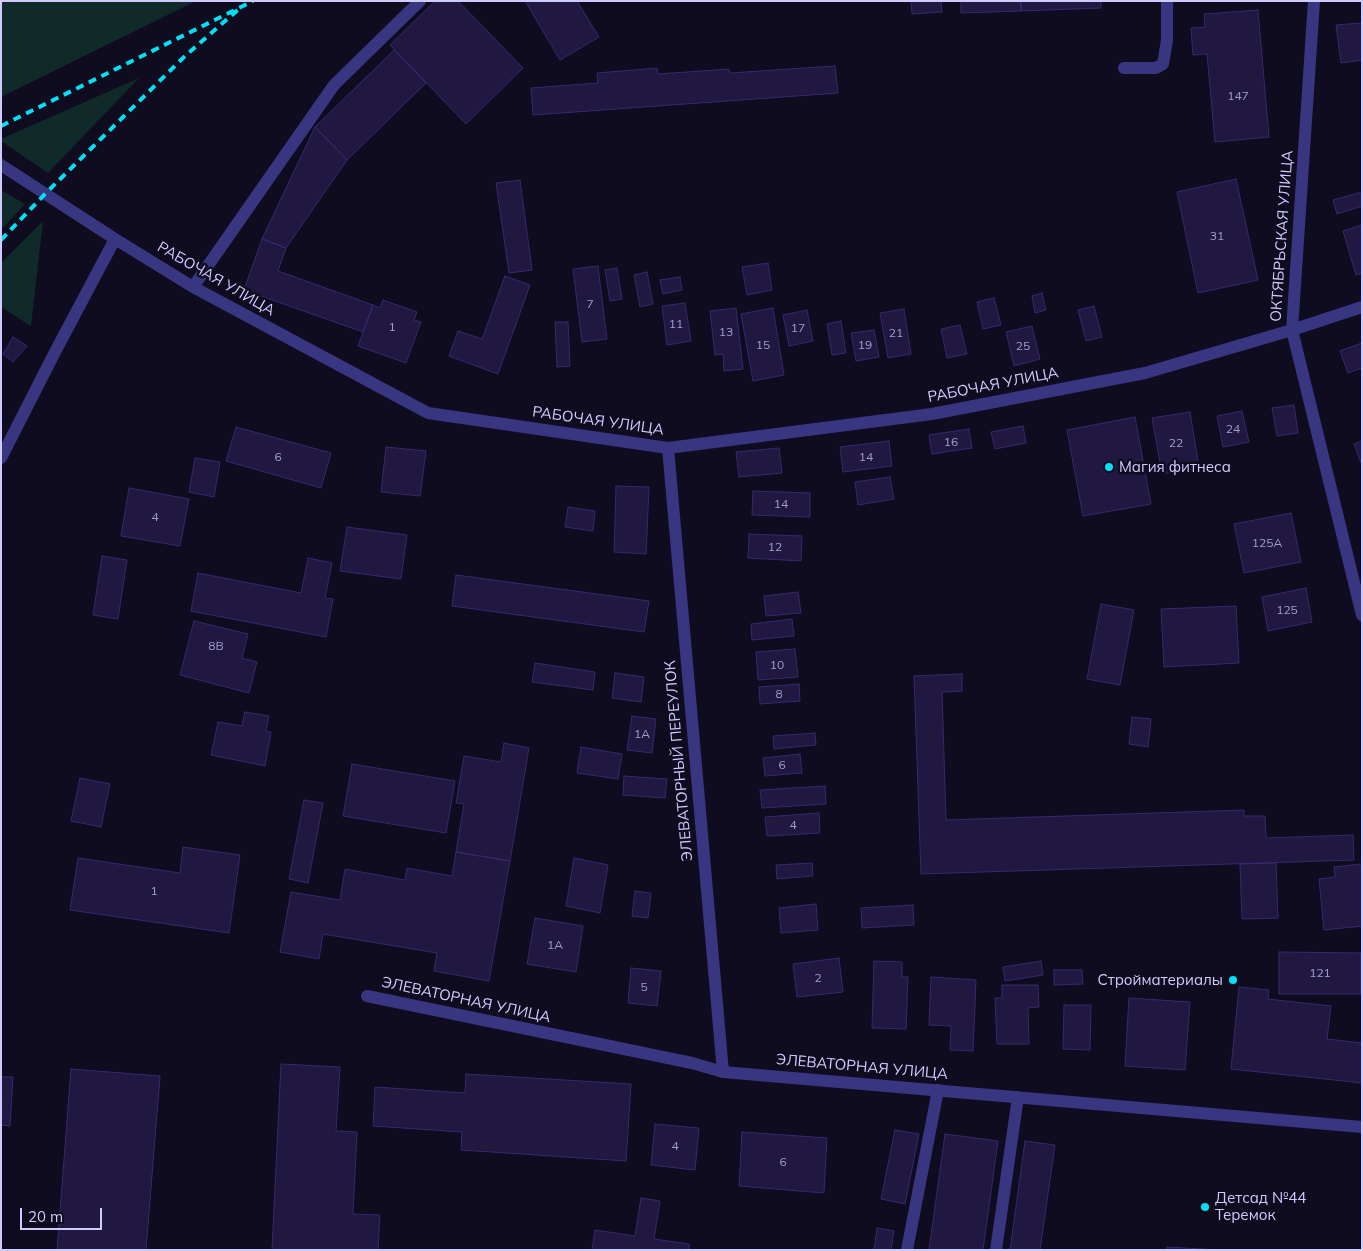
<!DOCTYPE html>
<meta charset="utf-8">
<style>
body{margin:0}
#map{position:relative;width:1363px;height:1251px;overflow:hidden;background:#0f0c20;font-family:Mulish,sans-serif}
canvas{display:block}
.frame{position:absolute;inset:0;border:2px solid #d0cbff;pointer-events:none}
.scale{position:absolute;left:20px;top:1208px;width:82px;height:22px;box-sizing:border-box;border:2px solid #d0cbff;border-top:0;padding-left:6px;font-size:15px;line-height:18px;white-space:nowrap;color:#d0cbff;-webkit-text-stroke:4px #0f0c20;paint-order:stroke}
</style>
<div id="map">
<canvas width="1363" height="1251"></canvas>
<div class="frame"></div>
<div class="scale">20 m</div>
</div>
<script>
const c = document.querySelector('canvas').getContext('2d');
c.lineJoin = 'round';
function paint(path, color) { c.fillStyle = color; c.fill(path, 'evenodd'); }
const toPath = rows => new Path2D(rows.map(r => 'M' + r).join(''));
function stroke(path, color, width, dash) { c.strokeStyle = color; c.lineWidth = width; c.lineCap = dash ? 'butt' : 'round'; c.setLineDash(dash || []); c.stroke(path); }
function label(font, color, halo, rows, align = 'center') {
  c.font = font + ' Mulish,sans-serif'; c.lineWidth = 5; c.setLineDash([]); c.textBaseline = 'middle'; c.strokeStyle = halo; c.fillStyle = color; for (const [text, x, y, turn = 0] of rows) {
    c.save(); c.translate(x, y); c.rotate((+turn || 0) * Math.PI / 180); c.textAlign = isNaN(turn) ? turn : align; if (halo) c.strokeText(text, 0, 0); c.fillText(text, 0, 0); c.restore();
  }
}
paint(toPath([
 [1,1,196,1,1,97],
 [139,78,48,173,1,141,1,139],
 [1,190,25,204,1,230],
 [43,221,31,326,1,307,1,263]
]), '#0f2a29');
const building = toPath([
 [435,1,458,1,523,68,466,124,390,45,435,1],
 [525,1,577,1,599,37,560,60,525,1],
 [911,1,941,1,942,12,912,14,911,1],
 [961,1,1021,1,1021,11,961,13,961,1],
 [1021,1,1101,1,1101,8,1021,11,1021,1],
 [1258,10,1269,137,1215,142,1207,54,1193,55,1191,28,1205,27,1204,14,1258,10],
 [1362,23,1362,60,1341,63,1336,25,1362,23],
 [394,50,426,83,347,160,315,127,394,50],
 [835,66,838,93,533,115,531,88,598,83,597,73,657,68,658,74,729,69,730,73,835,66],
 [315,127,347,160,286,248,262,239,315,127],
 [1236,179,1258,280,1198,293,1177,192,1236,179],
 [520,180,532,270,509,273,496,183,520,180],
 [1362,192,1362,206,1337,214,1333,200,1362,192],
 [1362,225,1362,273,1356,275,1343,231,1362,225],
 [262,239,286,248,278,271,373,305,363,332,244,290,262,239],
 [768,263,772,290,747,295,742,267,768,263],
 [598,266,607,339,582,342,573,269,598,266],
 [617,268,622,299,610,301,605,270,617,268],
 [647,272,653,304,640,307,634,275,647,272],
 [505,276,530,285,498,374,449,356,458,331,482,339,505,276],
 [680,277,682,290,663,294,660,280,680,277],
 [1042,293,1046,310,1035,313,1032,296,1042,293],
 [994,298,1001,325,983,329,977,302,994,298],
 [383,300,417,312,414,320,421,322,406,363,358,346,373,305,380,308,383,300],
 [685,303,691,341,667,345,662,306,685,303],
 [1094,306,1102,337,1086,341,1078,310,1094,306],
 [736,308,743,369,724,371,723,354,715,355,710,311,736,308],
 [773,308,784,375,753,381,741,314,773,308],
 [904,309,911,354,888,358,880,313,904,309],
 [807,310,813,341,789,346,783,315,807,310],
 [841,321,846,353,832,355,827,324,841,321],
 [555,322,568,322,570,366,557,367,555,322],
 [960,325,967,354,947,358,941,329,960,325],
 [1032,326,1040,359,1014,366,1006,332,1032,326],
 [874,330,879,357,856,361,851,333,874,330],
 [13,337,27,346,13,362,3,354,13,337],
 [1362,343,1362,368,1348,373,1340,351,1362,343],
 [1294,405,1298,433,1277,436,1272,408,1294,405],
 [1242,411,1249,442,1223,447,1217,416,1242,411],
 [1190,412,1199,467,1162,474,1152,418,1190,412],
 [1135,417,1151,504,1083,516,1067,430,1135,417],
 [1023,426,1026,443,995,449,991,432,1023,426],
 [236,427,331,453,321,488,226,461,236,427],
 [969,429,972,448,932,454,929,435,969,429],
 [889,441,892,466,843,472,840,447,889,441],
 [1362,441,1362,465,1354,444,1362,441],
 [386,447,426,451,420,496,381,492,386,447],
 [779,448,782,473,739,477,736,452,779,448],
 [195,458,220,462,214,497,189,492,195,458],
 [890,477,894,499,858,505,855,482,890,477],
 [616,486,649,487,646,554,614,552,616,486],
 [129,488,189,499,180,546,121,536,129,488],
 [753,491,810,493,810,517,752,515,753,491],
 [568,507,595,511,593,531,565,527,568,507],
 [1291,513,1301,562,1244,573,1234,524,1291,513],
 [347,527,407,535,401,579,340,571,347,527],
 [749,534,802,536,801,561,748,558,749,534],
 [102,556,127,560,118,619,93,615,102,556],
 [308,558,332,563,325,598,333,599,326,637,191,611,198,573,301,593,308,558],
 [456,575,649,601,644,632,452,606,456,575],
 [1306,588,1312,622,1268,631,1262,597,1306,588],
 [798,592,801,613,766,616,764,596,798,592],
 [1101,604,1134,610,1120,685,1087,679,1101,604],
 [1236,606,1239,663,1164,667,1161,609,1236,606],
 [792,619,794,636,752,640,751,624,792,619],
 [194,621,248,634,242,658,257,662,249,693,180,675,194,621],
 [795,649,798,677,758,680,756,652,795,649],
 [535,663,595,672,593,690,532,682,535,663],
 [615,673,644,677,641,702,612,698,615,673],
 [962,674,962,691,942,692,946,820,1244,810,1244,816,1265,816,1266,838,1353,835,1354,860,921,874,914,676,962,674],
 [799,684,800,701,760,704,759,687,799,684],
 [245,712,269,716,266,731,271,732,265,766,211,755,218,722,242,726,245,712],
 [632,716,656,719,652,753,627,750,632,716],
 [1132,717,1151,719,1148,747,1129,744,1132,717],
 [815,733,816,745,774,749,773,736,815,733],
 [504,743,529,748,510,861,456,852,464,804,456,803,464,756,501,762,504,743],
 [581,747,622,754,618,779,577,773,581,747],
 [800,754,802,773,765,776,763,758,800,754],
 [352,764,455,781,446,833,343,816,352,764],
 [624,776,667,779,665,798,623,795,624,776],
 [80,778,110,784,101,827,71,821,80,778],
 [825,786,826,804,762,808,760,790,825,786],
 [304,800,323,803,308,883,289,879,304,800],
 [819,813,820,833,767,836,765,817,819,813],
 [183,847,240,855,229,933,70,910,78,858,180,873,183,847],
 [456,852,510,861,489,981,434,971,437,953,323,934,319,959,280,952,291,892,340,900,345,869,405,880,407,868,452,876,456,852],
 [574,858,608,865,600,913,566,906,574,858],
 [812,863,813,876,777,879,776,865,812,863],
 [1276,863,1278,918,1242,919,1240,864,1276,863],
 [1362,864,1362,926,1324,930,1319,879,1335,877,1334,867,1362,864],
 [635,891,651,893,648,918,632,916,635,891],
 [816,904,818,930,781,933,779,908,816,904],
 [913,905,914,925,862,928,861,908,913,905],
 [535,918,583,926,576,972,527,964,535,918],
 [1279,952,1361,953,1361,994,1279,994,1279,952],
 [839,958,843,992,797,997,793,964,839,958],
 [874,961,902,962,902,977,908,977,906,1029,872,1028,874,961],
 [1041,961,1043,975,1005,981,1003,967,1041,961],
 [631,968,661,971,657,1006,628,1003,631,968],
 [1054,970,1082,970,1083,984,1054,985,1054,970],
 [931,977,976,980,973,1051,950,1050,951,1026,929,1025,931,977],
 [1002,985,1038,985,1039,1007,1028,1008,1029,1044,997,1044,995,998,1002,998,1002,985],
 [1239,987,1269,990,1268,999,1331,1006,1327,1039,1362,1043,1362,1083,1231,1069,1239,987],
 [1129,998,1190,1002,1185,1070,1125,1066,1129,998],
 [1064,1005,1091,1005,1090,1050,1063,1049,1064,1005],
 [281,1064,340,1067,336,1131,357,1132,353,1214,380,1215,378,1250,272,1250,281,1064],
 [71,1069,160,1076,146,1250,57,1250,71,1069],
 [466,1074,631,1084,626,1161,461,1150,462,1132,373,1126,375,1087,465,1093,466,1074],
 [1,1077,13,1077,10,1126,1,1125,1,1077],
 [655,1124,699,1128,695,1170,651,1165,655,1124],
 [895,1130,919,1134,905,1204,881,1199,895,1130],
 [742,1132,827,1138,824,1193,739,1186,742,1132],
 [945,1134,998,1141,983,1250,929,1250,945,1134],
 [1025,1141,1055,1145,1040,1250,1010,1250,1025,1141],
 [641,1198,660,1201,654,1239,689,1244,689,1250,592,1250,595,1230,635,1236,641,1198],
 [877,1228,894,1231,891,1250,874,1250,877,1228],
 [1167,1247,1219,1250,1167,1250,1167,1247]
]);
paint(building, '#201841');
stroke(building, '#36296e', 1);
stroke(toPath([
 [1314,1,1292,330,1362,615],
 [1124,68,1156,68,1163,64,1167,40,1167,1],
 [1,165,115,239,193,287,428,413,668,448,932,414,1145,373,1292,330,1362,307],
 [193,287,334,85,420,1],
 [668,448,723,1072],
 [1,458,55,352,115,239],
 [367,996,692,1063,723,1072,1362,1127],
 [907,1250,938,1090],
 [996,1250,1018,1097]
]), '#383680', 12);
stroke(toPath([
 [1,126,253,1],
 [1,240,45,194,185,56,240,8]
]), '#00e1f6', 4, [8, 6]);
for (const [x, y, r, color] of [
 [1109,467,5,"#00e1f6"],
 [1233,980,5,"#00e1f6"],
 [1205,1207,5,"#00e1f6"]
]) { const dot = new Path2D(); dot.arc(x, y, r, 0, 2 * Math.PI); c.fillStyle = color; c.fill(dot); stroke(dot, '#0f0c20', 2); }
label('12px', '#a49ed0', null, [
 ["147",1238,96],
 ["31",1217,236],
 ["7",590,304],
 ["11",676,324],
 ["1",392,327],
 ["17",798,328],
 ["13",726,332],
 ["21",896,333],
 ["15",763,345],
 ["19",865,345],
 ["25",1023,346],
 ["24",1233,429],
 ["16",951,442],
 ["22",1176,443],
 ["6",278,457],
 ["14",866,457],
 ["14",781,504],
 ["4",155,517],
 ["125А",1267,543],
 ["12",775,547],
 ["125",1287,610],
 ["8В",216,646],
 ["10",777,665],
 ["8",779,694],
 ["1А",642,734],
 ["6",782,765],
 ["4",793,825],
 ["1",154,891],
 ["1А",555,945],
 ["121",1320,973],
 ["2",818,978],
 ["5",644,987],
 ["4",675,1146],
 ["6",783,1162]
]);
label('15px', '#d0cbff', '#0f0c20', [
 ["ОКТЯБРЬСКАЯ УЛИЦА",1282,236,-86],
 ["РАБОЧАЯ УЛИЦА",216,279,30],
 ["РАБОЧАЯ УЛИЦА",993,385,-11],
 ["РАБОЧАЯ УЛИЦА",598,421,8],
 ["ЭЛЕВАТОРНЫЙ ПЕРЕУЛОК",679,761,-95],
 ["ЭЛЕВАТОРНАЯ УЛИЦА",466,1000,12],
 ["ЭЛЕВАТОРНАЯ УЛИЦА",862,1067,5]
]);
label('15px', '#d0cbff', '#0f0c20', [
 ["Магия фитнеса",1119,467],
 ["Стройматериалы",1223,980,"right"],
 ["Детсад №44",1215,1198],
 ["Теремок",1215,1215]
], 'left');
</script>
